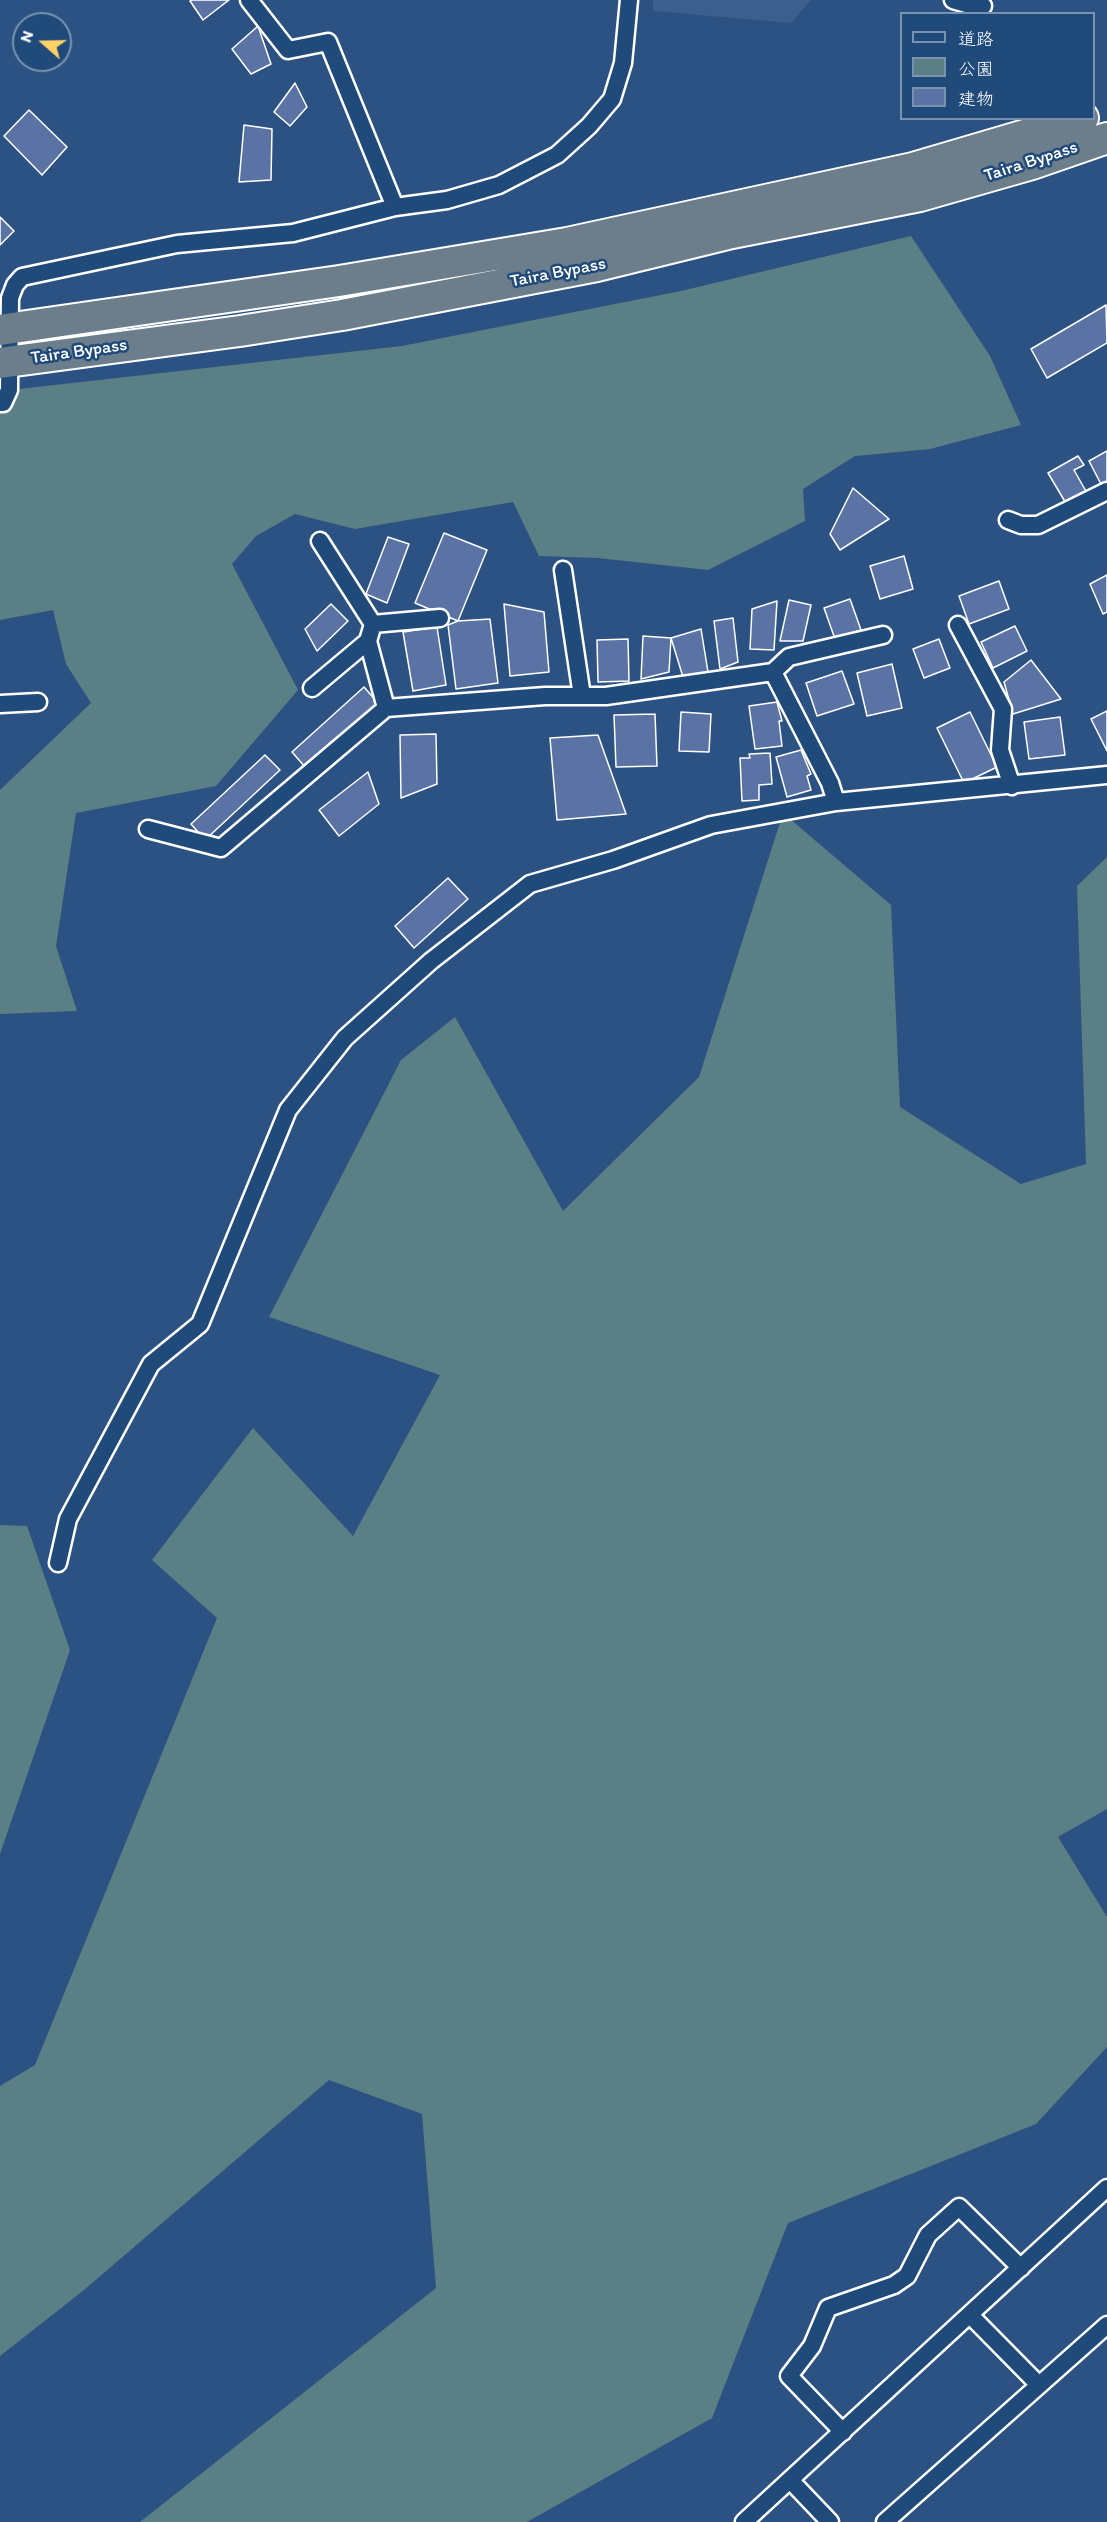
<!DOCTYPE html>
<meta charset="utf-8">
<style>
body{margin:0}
#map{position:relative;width:1107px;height:2522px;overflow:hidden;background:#2b5282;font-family:Itim,"Klee One",sans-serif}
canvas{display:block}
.legend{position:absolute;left:900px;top:12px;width:195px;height:108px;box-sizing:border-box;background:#1f4a7a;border:2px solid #7992af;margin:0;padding:8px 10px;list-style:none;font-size:18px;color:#fff}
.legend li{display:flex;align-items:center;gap:12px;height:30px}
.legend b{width:30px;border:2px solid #7992af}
.north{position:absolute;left:12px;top:12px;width:60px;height:60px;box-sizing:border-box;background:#1f4a7a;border:2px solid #7992af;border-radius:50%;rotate:290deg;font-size:16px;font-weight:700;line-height:24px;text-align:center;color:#fff}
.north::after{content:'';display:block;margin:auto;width:21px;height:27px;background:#ffd166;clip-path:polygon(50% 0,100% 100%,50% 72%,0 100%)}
</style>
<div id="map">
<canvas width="1107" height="2522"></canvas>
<ul class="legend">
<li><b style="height:8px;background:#1f4a7a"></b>道路</li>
<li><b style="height:16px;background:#5a8086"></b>公園</li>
<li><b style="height:16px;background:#5a73a4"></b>建物</li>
</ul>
<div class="north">N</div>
</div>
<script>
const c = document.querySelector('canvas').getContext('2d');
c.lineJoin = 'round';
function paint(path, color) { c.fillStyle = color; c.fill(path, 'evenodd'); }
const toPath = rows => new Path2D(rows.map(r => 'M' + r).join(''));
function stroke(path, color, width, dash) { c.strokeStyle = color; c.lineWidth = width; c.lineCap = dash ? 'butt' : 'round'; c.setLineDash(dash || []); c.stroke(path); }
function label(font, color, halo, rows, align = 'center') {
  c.font = font + ' Itim,sans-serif'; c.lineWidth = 5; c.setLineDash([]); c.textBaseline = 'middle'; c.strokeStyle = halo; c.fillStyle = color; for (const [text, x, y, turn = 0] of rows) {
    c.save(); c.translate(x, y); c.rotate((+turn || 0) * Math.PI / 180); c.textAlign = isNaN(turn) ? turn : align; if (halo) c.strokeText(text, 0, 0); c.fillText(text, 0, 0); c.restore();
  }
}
paint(toPath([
 [653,0,811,0,791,23,653,11]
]), '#3d5f8e');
paint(toPath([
 [911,236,990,356,1021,425,930,449,855,456,803,489,805,521,708,570,598,558,539,556,513,502,355,529,295,514,256,536,232,564,298,690,216,786,76,813,56,946,77,1011,0,1014,0,790,91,703,66,664,53,610,0,620,0,412,5,411,19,389,402,346,681,291],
 [783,813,891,905,900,1107,1021,1184,1086,1164,1077,886,1107,857,1107,1809,1058,1837,1107,1917,1107,2047,1036,2124,788,2223,712,2418,527,2522,140,2522,436,2288,422,2114,329,2080,84,2290,0,2356,0,2086,35,2065,217,1618,152,1560,253,1428,353,1536,440,1375,269,1317,401,1060,455,1017,563,1211,699,1077],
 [0,1525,27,1526,70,1650,0,1854]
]), '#5a8086');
const building = toPath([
 [192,0,229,0,203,20,190,1,192,0],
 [258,26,271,64,251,74,232,49,258,26],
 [295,83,307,107,290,126,274,112,295,83],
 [29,110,67,147,42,175,4,136,29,110],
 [244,125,272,129,271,180,239,182,244,125],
 [0,217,14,231,0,245,0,217],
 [1106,305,1107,343,1047,378,1031,349,1106,305],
 [1107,451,1107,486,1103,488,1089,461,1107,451],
 [1078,456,1084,465,1074,470,1087,493,1067,505,1048,473,1078,456],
 [853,488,889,519,840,550,830,534,853,488],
 [444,533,487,550,458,621,415,603,444,533],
 [388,537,409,544,387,603,366,594,388,537],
 [904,556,913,589,880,599,870,566,904,556],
 [1107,575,1107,612,1103,614,1090,584,1107,575],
 [999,581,1009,609,969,624,959,596,999,581],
 [850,599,861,630,835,639,824,608,850,599],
 [789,600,811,605,803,641,780,641,789,600],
 [777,601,774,650,750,649,752,609,777,601],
 [331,604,348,621,317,651,305,629,331,604],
 [504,604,544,612,549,672,510,676,504,604],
 [733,618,738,662,720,669,714,621,733,618],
 [490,619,498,683,456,689,448,625,458,621,490,619],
 [1015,626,1027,651,993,668,981,642,1015,626],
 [437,627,446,685,413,691,403,632,437,627],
 [701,629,708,672,683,677,671,638,701,629],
 [643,636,671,638,669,672,641,679,643,636],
 [628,639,629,681,598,682,597,640,628,639],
 [939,639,950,668,924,678,913,649,939,639],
 [1031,660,1061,699,1013,714,1004,682,1031,660],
 [892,664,902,708,867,716,857,673,892,664],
 [842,671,854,704,817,716,806,683,842,671],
 [364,687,379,704,306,768,292,752,364,687],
 [777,702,782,721,779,721,782,746,755,749,749,706,777,702],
 [1107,711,1107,751,1091,719,1107,711],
 [681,712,711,714,709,752,679,751,681,712],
 [970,712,997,767,964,783,937,728,970,712],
 [655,714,657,766,616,767,614,715,655,714],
 [1060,717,1065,755,1029,759,1024,722,1060,717],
 [436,734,437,784,401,798,400,735,436,734],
 [598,735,626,814,557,820,550,738,598,735],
 [801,750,811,774,807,776,811,790,787,797,776,757,801,750],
 [770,753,772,784,759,785,759,800,742,801,740,758,750,758,749,754,770,753],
 [265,755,280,770,205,840,191,824,265,755],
 [368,772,379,804,339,836,319,810,368,772],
 [448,878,468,899,414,948,395,926,448,878]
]);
paint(building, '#5a73a4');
stroke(building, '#fff', 1.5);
const street = toPath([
 [249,0,288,50,328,42,395,207],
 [953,0,973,6,983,6],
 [0,403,3,403,9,390,10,298,15,285,22,277,177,244,293,233,395,207,447,200,499,185,557,155,589,126,612,99,623,63,629,0],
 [1008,520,1021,525,1038,525,1107,491],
 [320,541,373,624,368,641,386,708],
 [563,570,582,696],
 [373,624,440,618],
 [958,625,1003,709,1000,750,1012,786],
 [773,672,789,657,883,635],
 [312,688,368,641],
 [0,704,38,702],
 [148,829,221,848,386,708,545,696,606,696,773,672,830,783,836,802],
 [58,1563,68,1519,151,1364,200,1324,288,1110,345,1038,431,961,530,884,613,860,711,825,836,802,1107,775],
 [970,2315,1039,2385],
 [843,2432,789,2376,812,2346,828,2308,894,2285,907,2276,928,2235,959,2207,1021,2268],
 [790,2480,830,2522],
 [744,2522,1107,2188],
 [885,2522,1107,2325]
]);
const highway = toPath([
 [0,330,339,281,567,243,913,168,1083,118],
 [0,363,240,331,342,315,597,266,732,233,920,196,1032,164,1107,138]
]);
stroke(street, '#fff', 21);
stroke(highway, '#fff', 34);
stroke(street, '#1f4a7a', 16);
stroke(highway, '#6c7d8b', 30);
label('18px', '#fff', '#1f4a7a', [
 ["Taira Bypass",1031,162,-18],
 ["Taira Bypass",558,273,-11],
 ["Taira Bypass",79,352,-8]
]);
</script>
